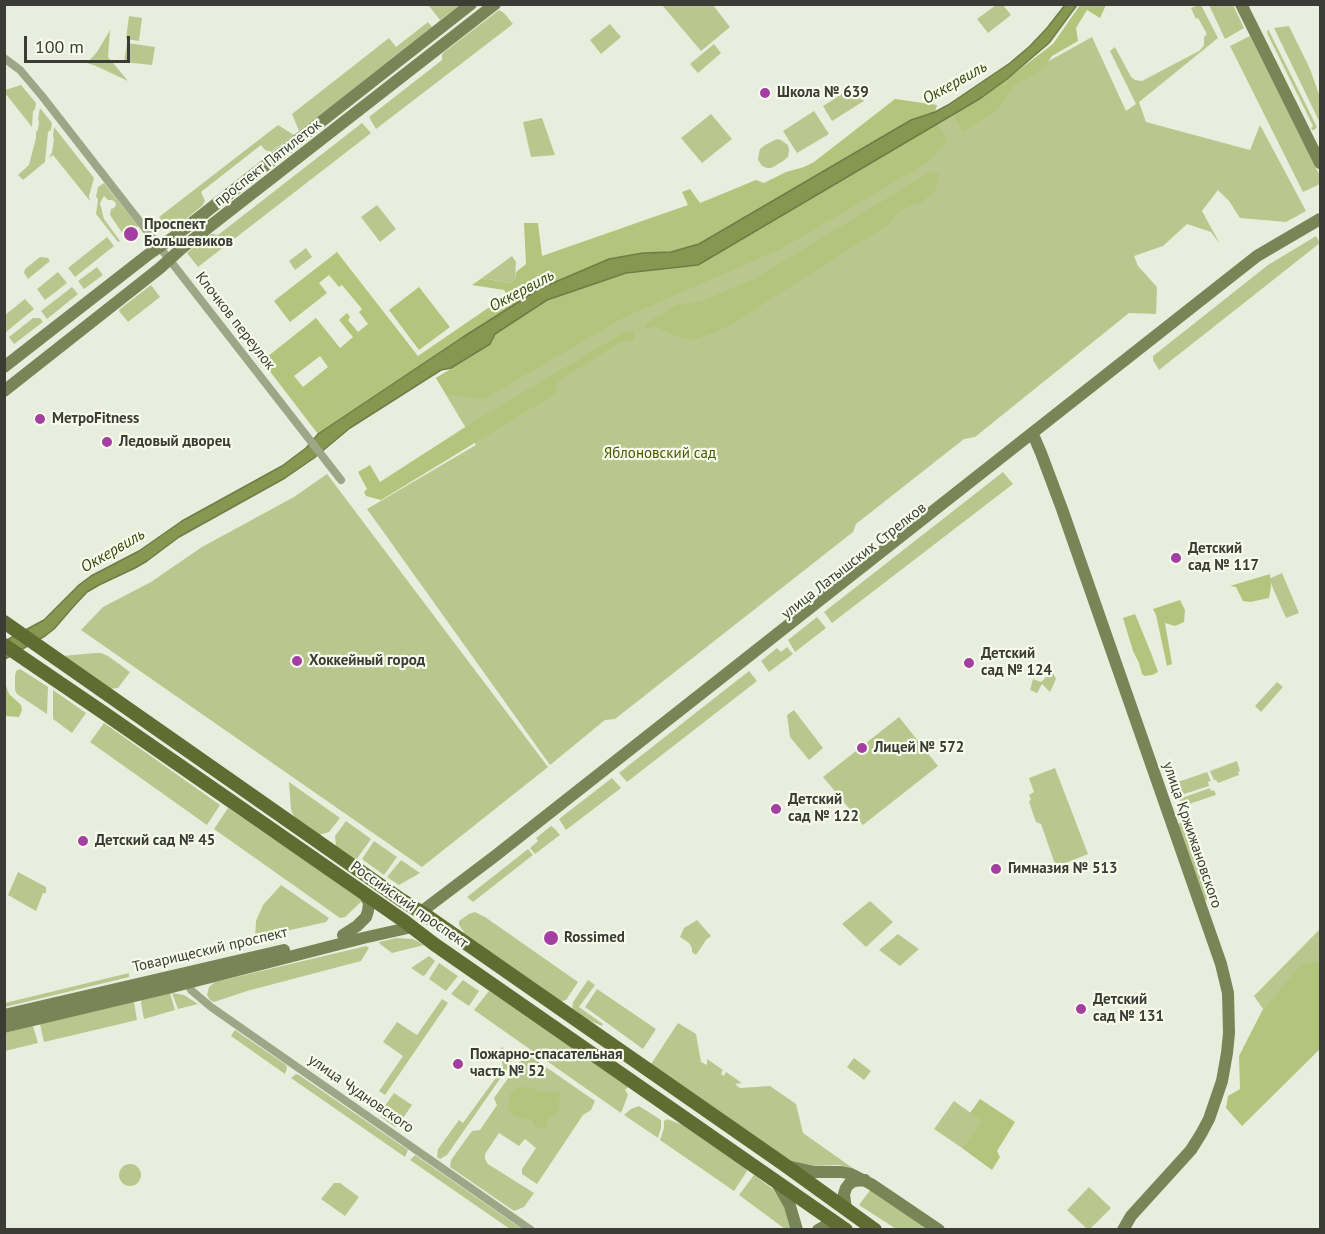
<!DOCTYPE html>
<meta charset="utf-8">
<style>
body{margin:0}
#map{position:relative;width:1325px;height:1234px;overflow:hidden;background:#e9eddd;font-family:"PT Sans",sans-serif}
canvas{display:block}
.frame{position:absolute;inset:0;border:6px solid #3b3c36;pointer-events:none}
.scale{position:absolute;left:24px;top:36px;width:106px;height:27px;box-sizing:border-box;border:3px solid #3b3c36;border-top:0;padding-left:8px;font-size:18px;line-height:21px;white-space:nowrap;color:#3b3c36;-webkit-text-stroke:4px #f6fbea;paint-order:stroke}
</style>
<div id="map">
<canvas width="1325" height="1234"></canvas>
<div class="frame"></div>
<div class="scale">100 m</div>
</div>
<script>
const c = document.querySelector('canvas').getContext('2d');
c.lineJoin = 'round';
function paint(path, color) { c.fillStyle = color; c.fill(path, 'evenodd'); }
const toPath = rows => new Path2D(rows.map(r => 'M' + r).join(''));
function stroke(path, color, width, dash) { c.strokeStyle = color; c.lineWidth = width; c.lineCap = dash ? 'butt' : 'round'; c.setLineDash(dash || []); c.stroke(path); }
function label(font, color, halo, rows, align = 'center') {
  c.font = font + ' "PT Sans",sans-serif'; c.lineWidth = 4.5; c.setLineDash([]); c.textBaseline = 'middle'; c.strokeStyle = halo; c.fillStyle = color; for (const [text, x, y, turn = 0] of rows) {
    c.save(); c.translate(x, y); c.rotate((+turn || 0) * Math.PI / 180); c.textAlign = isNaN(turn) ? turn : align; if (halo) c.strokeText(text, 0, 0); c.fillText(text, 0, 0); c.restore();
  }
}
paint(toPath([
 [431,5,431,4,460,5,440,20,429,6],
 [662,5,713,5,730,27,701,51],
 [996,5,1003,5,1011,15,988,33,977,19],
 [1199,5,1201,5,1218,38,1139,102,1146,122,1250,150,1260,125,1306,211,1286,222,1240,218,1229,201,1218,190,1202,211,1220,244,1211,232,1187,224,1163,246,1134,256,1138,266,1157,287,1156,314,1129,313,975,437,964,439,856,524,853,532,615,719,605,720,550,765,367,509,476,445,436,378,937,123,1092,37,1126,111,1136,104,1110,51,1115,47,1131,77,1135,80,1142,81,1199,51,1202,48,1204,45,1204,37,1207,34,1198,18,1196,19,1191,8],
 [1209,5,1233,5,1244,28,1225,39],
 [499,10,504,13,513,24,376,129,369,117,442,60,442,55,443,53],
 [129,16,142,18,139,41,126,39],
 [428,22,432,27,299,131,292,114,389,38,396,47],
 [610,24,621,37,601,54,590,40],
 [1289,26,1310,69,1320,97,1320,123,1274,28],
 [1268,29,1317,127,1314,130,1312,130,1311,128,1313,126,1267,33],
 [110,30,108,57,128,81,96,66,87,63,97,52],
 [1250,36,1320,176,1320,184,1303,192,1230,46],
 [127,43,155,47,152,65,124,62],
 [714,44,721,53,698,73,690,64],
 [21,85,36,103,35,109,33,111,32,127,5,93,5,90],
 [854,86,864,101,832,121,823,106],
 [40,108,52,123,51,130,48,132,45,162,23,180,18,175,29,165,30,161,36,138,36,132,38,130,39,122,38,119],
 [814,111,829,134,797,153,783,131],
 [711,114,732,139,702,163,681,138],
 [542,118,555,155,531,157,523,122],
 [362,123,371,133,198,267,187,253,211,234,213,234,218,235],
 [278,125,294,135,271,152,265,150,261,145,201,192,205,201,202,206,171,231,159,217],
 [54,127,94,178,89,196,90,201,53,155,49,158,52,152,54,140,53,136],
 [777,139,781,140,788,145,789,150,788,157,783,161,775,166,771,168,767,168,762,166,758,160,759,153,760,149,765,145],
 [104,183,138,226,125,237,110,215,111,209,114,208,116,205,115,202,112,200,108,200,104,196,100,203,104,219,120,241,118,242,96,214,98,199,96,197,98,187],
 [377,205,396,229,380,242,361,217],
 [1316,236,1320,243,1159,370,1153,360,1153,356,1268,265],
 [107,237,114,246,75,277,68,268],
 [306,248,312,257,295,270,289,261],
 [512,256,516,262,515,279,509,283,482,278],
 [40,257,48,258,50,261,28,279,24,273,25,269],
 [97,267,103,275,84,289,78,281],
 [58,272,67,283,45,300,37,289],
 [151,285,160,297,128,322,119,311,120,309],
 [72,287,78,294,47,319,41,311],
 [25,299,34,309,6,332,5,330,5,315],
 [33,318,40,318,43,322,14,344,9,337],
 [1003,472,1013,484,832,623,824,612],
 [327,474,548,767,422,867,81,630,103,607,151,582,202,547,294,497],
 [1282,573,1299,613,1286,618,1269,579],
 [817,617,826,628,795,652,788,640],
 [787,647,793,654,769,672,761,661,777,648,781,652],
 [95,653,101,653,108,656,130,672,118,688,110,689,62,656],
 [20,669,48,687,47,714,17,694,15,690,15,676,16,671],
 [749,671,757,681,627,782,619,773],
 [1052,671,1056,679,1050,692,1042,684,1037,693,1030,690,1033,679,1041,682],
 [1277,682,1283,687,1261,712,1255,706],
 [53,690,86,713,72,733,53,719],
 [794,710,823,748,809,760,790,737,787,715],
 [899,717,938,766,863,825,823,777],
 [104,723,220,805,207,825,90,742],
 [1237,761,1240,771,1238,772,1239,775,1218,783,1216,780,1214,780,1210,771],
 [1055,768,1088,854,1056,867,1041,824,1036,822,1029,802,1031,799,1029,795,1034,792,1029,778],
 [1207,772,1211,781,1208,782,1209,786,1178,796,1172,784],
 [612,778,621,788,566,830,559,819],
 [289,782,340,818,329,832,319,835,295,818,291,810],
 [1210,788,1211,791,1214,790,1216,795,1183,806,1179,799],
 [228,808,356,895,362,901,345,917,340,918,214,829],
 [346,821,371,839,356,860,336,847,335,836],
 [1184,822,1211,899,1203,901,1177,824],
 [551,826,555,829,560,835,535,854,530,848,538,841,536,838],
 [374,841,397,857,384,875,362,859],
 [528,849,533,855,473,902,467,897],
 [401,860,420,873,399,885,387,877],
 [18,872,46,887,46,893,43,893,36,911,8,895],
 [281,885,329,918,326,922,255,938,256,921,263,905],
 [870,901,893,922,866,947,842,924],
 [475,912,485,917,578,982,566,1000,560,1002,462,934,464,932,459,925,459,921,469,914],
 [697,920,711,936,706,940,696,955,692,952,692,948,689,943,680,937,684,928],
 [1320,929,1320,962,1316,961,1279,991,1263,1009,1254,996],
 [898,934,919,949,900,966,879,950],
 [396,938,413,939,424,945,392,953,380,944,379,942],
 [366,946,369,948,361,961,247,991,214,1002,210,1000,207,995,209,987,215,982],
 [429,956,435,961,425,975,423,976,411,968],
 [439,963,458,976,446,991,429,979],
 [129,973,129,977,5,1007,5,1003],
 [463,980,479,991,469,1006,451,994],
 [588,980,595,985,579,1007,603,1024,602,1026,586,1019,572,1010,573,1002],
 [597,989,656,1029,643,1049,585,1007],
 [489,991,628,1087,625,1090,628,1095,621,1113,474,1010],
 [170,993,175,1010,144,1019,141,1003,142,1000],
 [172,993,184,995,198,1004,178,1009],
 [442,999,448,1003,385,1095,379,1091,403,1056,383,1042,397,1022,417,1035],
 [134,1002,137,1020,44,1042,40,1024],
 [678,1023,696,1034,701,1062,707,1065,707,1059,723,1070,721,1074,724,1076,726,1072,742,1083,735,1084,740,1088,770,1086,796,1104,803,1133,854,1169,840,1165,808,1166,787,1160,651,1064],
 [33,1026,38,1043,5,1051,4,1033],
 [235,1030,286,1065,287,1068,285,1074,231,1036],
 [502,1047,510,1055,511,1063,447,1155,440,1159,437,1157,438,1149,459,1120,463,1123,503,1068,500,1049],
 [530,1056,595,1101,591,1110,583,1115,537,1184,522,1174,522,1169,536,1148,525,1139,519,1146,499,1133,485,1154,485,1159,488,1164,534,1193,524,1207,514,1211,450,1167,451,1160,472,1131,480,1130,497,1105,494,1098,521,1060],
 [854,1058,871,1071,864,1080,847,1067],
 [296,1074,299,1075,408,1150,405,1157,291,1078],
 [394,1093,412,1105,399,1124,395,1127,381,1117,382,1110],
 [954,1101,982,1121,962,1148,934,1129],
 [639,1106,661,1120,661,1128,658,1138,624,1115,631,1109],
 [667,1119,683,1125,746,1169,747,1171,734,1191,660,1140,664,1128,664,1121],
 [415,1155,522,1229,510,1229,410,1160],
 '119 1175a11 11 0 1 1 22 0a11 11 0 1 1-22 0Z',
 [754,1175,774,1190,796,1229,785,1229,739,1195],
 [334,1183,340,1183,359,1197,345,1216,321,1199],
 [1089,1187,1111,1208,1090,1229,1087,1229,1067,1210],
 [871,1189,931,1229,896,1229,859,1205]
]), '#b9c78f');
paint(toPath([
 [1080,5,1106,5,1100,18,1087,10,1076,28,1078,41,1052,56,1043,69,1014,86,996,111,962,132,954,115,1007,79,1053,44],
 [895,99,937,105,935,112,910,120,699,244,671,252,643,253,609,259,463,337,318,434,262,361,316,318,340,348,353,337,339,320,347,313,350,317,348,320,358,332,368,324,359,312,362,309,342,285,339,287,329,275,319,283,327,293,290,322,274,301,337,252,418,356,507,295,504,290,472,285,482,278,509,283,515,279,516,272,526,264,524,223,538,223,542,256,688,205,682,192,690,189,700,203,756,180,764,183,786,172,804,167,814,162],
 [320,356,328,367,303,387,294,376],
 [937,123,947,141,928,162,781,249,625,317,484,399,447,395,436,378,490,344,495,334,547,300,626,273,698,265],
 [930,172,939,174,935,192,920,203,900,210,889,224,785,290,741,319,716,332,692,340,674,336,657,327,646,328,645,324,676,305,699,302,754,279],
 [419,287,450,327,419,350,389,310],
 [634,331,634,340,619,343,558,382,555,394,381,500,366,496,364,492,367,489,358,472,370,465,380,482,473,422,621,334],
 [1270,574,1271,587,1269,598,1250,602,1243,601,1236,587,1230,586],
 [1180,600,1185,610,1184,622,1175,626,1165,623,1172,664,1167,666,1156,615,1153,609],
 [1135,614,1151,653,1158,672,1152,675,1145,676,1142,674,1139,663,1133,651,1123,618],
 [5,683,9,694,21,705,22,710,19,717,5,716],
 [1316,961,1320,962,1320,1049,1242,1126,1226,1108,1228,1096,1240,1089,1239,1056,1263,1009,1301,965],
 [522,1086,526,1089,529,1087,535,1088,539,1092,544,1091,545,1092,549,1093,554,1091,560,1093,562,1097,559,1100,558,1115,548,1117,547,1127,541,1129,535,1127,532,1119,525,1119,511,1114,508,1110,510,1094,515,1089],
 [980,1099,1015,1122,997,1151,1000,1157,992,1170,962,1148,981,1121,970,1113]
]), '#b3c57c');
const water = toPath([
 [1065,5,1077,5,1049,43,1007,79,981,98,698,265,626,273,547,300,495,334,490,344,451,368,441,370,350,428,314,458,285,478,179,537,147,561,135,568,99,585,87,592,73,607,54,629,45,636,5,659,5,641,44,620,79,585,91,576,139,551,182,521,282,466,306,448,318,434,463,337,539,289,609,259,643,253,671,252,699,244,911,120,935,112,948,105,1010,63,1030,46,1047,28,1065,5]
]);
paint(water, '#86974f');
stroke(water, '#707c48', 1.5);
stroke(toPath([
 [4,58,20,70,42,96,341,480],
 [186,979,191,990,211,1007,531,1230]
]), '#9ea688', 8);
stroke(toPath([
 [1241,4,1320,163],
 [4,367,149,254,174,237,471,4],
 [4,391,160,268,182,248,495,4],
 [1031,435,1035,439,1041,453,1062,509,1156,778,1221,964,1228,993,1229,1033,1227,1053,1222,1081,1209,1119,1201,1134,1191,1150,1131,1216,1123,1230],
 [421,912,495,856,1257,256,1320,219],
 [343,935,357,926,366,917,368,911,369,903,364,893],
 [4,1015,284,950],
 [4,1027,168,988,363,938,412,927],
 [787,1166,814,1172,842,1172,851,1174,871,1184,939,1230],
 [776,1181,790,1206,797,1230],
 [846,1209,844,1194,846,1188,849,1184,854,1181,865,1180],
 [818,1230,827,1225,837,1223]
]), '#798557', 12);
stroke(toPath([
 [4,622,400,899,427,916,782,1163,875,1230],
 [4,645,104,713,404,921,434,944,846,1230]
]), '#606c32', 14);
for (const [x, y, r, color] of [
 [765,93,6,"#a53ea2"],
 [131,234,8,"#a53ea2"],
 [40,419,6,"#a53ea2"],
 [107,442,6,"#a53ea2"],
 [1176,558,6,"#a53ea2"],
 [297,661,6,"#a53ea2"],
 [969,663,6,"#a53ea2"],
 [862,748,6,"#a53ea2"],
 [776,809,6,"#a53ea2"],
 [83,841,6,"#a53ea2"],
 [996,869,6,"#a53ea2"],
 [551,938,8,"#a53ea2"],
 [1081,1009,6,"#a53ea2"],
 [458,1064,6,"#a53ea2"]
]) { const dot = new Path2D(); dot.arc(x, y, r, 0, 2 * Math.PI); c.fillStyle = color; c.fill(dot); stroke(dot, '#f6fbea', 2); }
label('bold 15px', '#3b3c36', '#f6fbea', [
 ["Школа № 639",777,93],
 ["Проспект",144,225],
 ["Большевиков",144,242],
 ["МетроFitness",52,419],
 ["Ледовый дворец",119,442],
 ["Детский",1188,549],
 ["сад № 117",1188,566],
 ["Детский",981,654],
 ["сад № 124",981,671],
 ["Хоккейный город",309,661],
 ["Лицей № 572",874,748],
 ["Детский",788,800],
 ["сад № 122",788,817],
 ["Детский сад № 45",95,841],
 ["Гимназия № 513",1008,869],
 ["Rossimed",564,938],
 ["Детский",1093,1000],
 ["сад № 131",1093,1017],
 ["Пожарно-спасательная",470,1055],
 ["часть № 52",470,1072]
], 'left');
label('15px', '#3b3c36', '#f6fbea', [
 ["проспект Пятилеток",268,163,-38],
 ["Клочков переулок",235,321,52],
 ["улица Латышских Стрелков",854,561,-38],
 ["улица Кржижановского",1192,835,71],
 ["Российский проспект",409,905,35],
 ["Товарищеский проспект",210,950,-13],
 ["улица Чудновского",361,1094,35]
]);
label('15px', '#4a5800', '#f6fbea', [
 ["Яблоновский сад",660,454]
]);
label('italic 16px', '#3c4610', '#f6fbea', [
 ["Оккервиль",955,83,-29],
 ["Оккервиль",522,291,-28],
 ["Оккервиль",113,551,-30]
]);
</script>
